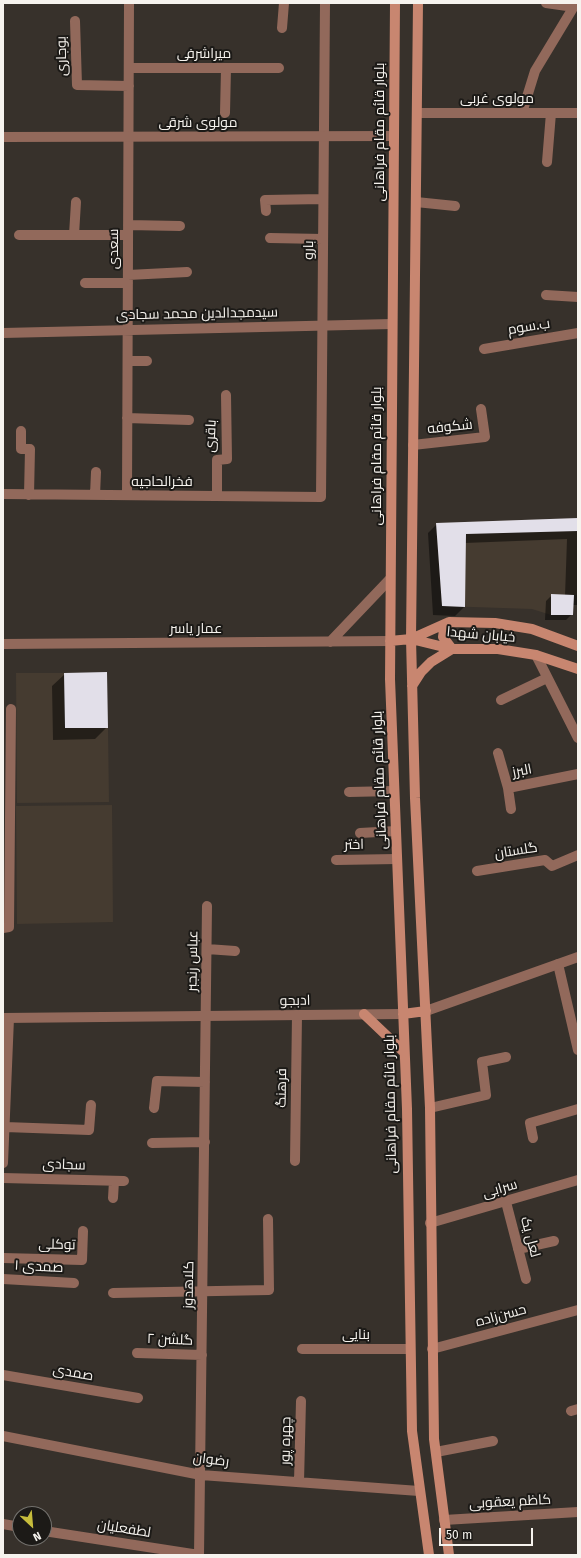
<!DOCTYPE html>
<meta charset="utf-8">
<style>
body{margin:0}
#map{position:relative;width:581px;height:1558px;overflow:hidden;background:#37312b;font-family:"Fira Sans",sans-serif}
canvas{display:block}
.frame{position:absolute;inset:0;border:4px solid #f6f3ee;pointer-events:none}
.north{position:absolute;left:12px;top:1506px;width:40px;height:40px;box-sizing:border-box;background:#1c1a17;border:1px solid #73716d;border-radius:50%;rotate:154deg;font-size:11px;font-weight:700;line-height:16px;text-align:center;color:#f6f3ee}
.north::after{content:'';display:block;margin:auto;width:14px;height:18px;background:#c6bc3c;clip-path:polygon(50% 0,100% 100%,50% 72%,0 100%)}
.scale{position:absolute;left:439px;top:1528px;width:94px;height:18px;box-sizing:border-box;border:2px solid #f6f3ee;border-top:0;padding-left:5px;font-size:12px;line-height:14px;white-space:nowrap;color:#f6f3ee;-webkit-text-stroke:3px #1c1a17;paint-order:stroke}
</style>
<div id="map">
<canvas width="581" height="1558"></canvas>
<div class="frame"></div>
<div class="north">N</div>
<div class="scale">50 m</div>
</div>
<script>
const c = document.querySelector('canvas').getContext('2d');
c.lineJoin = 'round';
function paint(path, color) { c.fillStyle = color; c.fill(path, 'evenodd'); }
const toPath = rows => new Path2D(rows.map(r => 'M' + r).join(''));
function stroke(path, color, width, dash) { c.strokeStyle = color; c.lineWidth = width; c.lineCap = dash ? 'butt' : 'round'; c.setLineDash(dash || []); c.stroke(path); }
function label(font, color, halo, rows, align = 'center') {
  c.font = font + ' "Fira Sans",Cairo,sans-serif'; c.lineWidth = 4; c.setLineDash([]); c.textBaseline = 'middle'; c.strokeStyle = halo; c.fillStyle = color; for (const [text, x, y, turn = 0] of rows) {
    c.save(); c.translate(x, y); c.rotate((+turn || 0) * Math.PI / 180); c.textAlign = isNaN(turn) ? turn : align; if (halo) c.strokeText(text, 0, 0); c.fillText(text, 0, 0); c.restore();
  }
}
paint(toPath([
 [578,518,578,595,574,595,573,615,551,615,532,609,442,606,436,523],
 [16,673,64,673,64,728,108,728,109,802,17,803],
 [112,805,113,922,17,924,16,806]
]), '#453b30');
paint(toPath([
 [578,519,578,605,572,605,572,614,566,620,545,620,546,601,552,595,565,596,567,539,465,543,464,607,455,616,433,615,428,533,437,524],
 [65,674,107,727,95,739,53,740,52,686]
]), '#0007');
paint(toPath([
 [578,518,578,531,466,534,465,607,442,606,436,523],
 [551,594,574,595,573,615,551,615],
 [107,672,108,728,65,728,64,673]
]), '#e2dfe9');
stroke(toPath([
 [546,3,574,7],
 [75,21,77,85,129,86],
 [282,28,284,3],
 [129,68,279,68],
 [225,113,226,68],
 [522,113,535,71,576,3],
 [547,162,551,113],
 [416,202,455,206],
 [266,211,265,200,323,199],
 [128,225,180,226],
 [19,235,128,235],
 [74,235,76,202],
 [270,238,323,239],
 [128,275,187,272],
 [85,283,128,283],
 [546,295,578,297],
 [3,333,392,324],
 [484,349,578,333],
 [128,361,147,361],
 [127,418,189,420],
 [21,431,21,449,30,449,29,495],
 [413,445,485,437,481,409],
 [3,494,321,497,325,3],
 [95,495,96,472],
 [127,495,129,3],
 [217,496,217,460,227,459,226,395],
 [501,700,547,678],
 [498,753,508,788,578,774],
 [508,788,511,809],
 [349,792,394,791],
 [360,833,396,831],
 [336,860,397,859],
 [477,871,545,860,552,866,578,855],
 [3,928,9,927,11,709],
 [207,949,235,951],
 [558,964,578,1050],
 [154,1108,157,1081,205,1082],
 [430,1108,486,1095,482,1062,506,1057],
 [5,1127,89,1130,91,1105],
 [533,1138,530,1123,578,1109],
 [152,1143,205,1142],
 [295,1161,297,1015],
 [3,1163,9,1018],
 [3,1178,124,1181],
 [113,1198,114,1181],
 [506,1202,526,1279],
 [430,1223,578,1180],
 [518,1249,554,1241],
 [3,1258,82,1260,83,1231],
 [3,1279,74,1283],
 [113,1293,269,1290,268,1219],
 [302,1349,410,1349],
 [432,1349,578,1310],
 [137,1353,202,1355],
 [3,1375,138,1398],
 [571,1411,578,1409],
 [3,1436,201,1475,419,1491],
 [436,1452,493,1441],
 [299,1482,301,1401],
 [444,1520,578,1512],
 [3,1524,20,1527],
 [44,1531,199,1555],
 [199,1555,207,906]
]), '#92695b', 10);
stroke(toPath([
 [417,113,578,113],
 [3,137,394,136],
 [330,642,390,579],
 [3,644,390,641],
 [536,655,578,738],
 [426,1011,578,957],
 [3,1018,403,1014]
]), '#92695b', 10);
stroke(toPath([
 [395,3,390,679,407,1109,412,1431,429,1555],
 [418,3,411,639,415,798,430,1108,434,1439,449,1555],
 [411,639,449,622,495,623,532,629,578,646],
 [390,641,411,639,452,649,498,649,536,655,578,669],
 [412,686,421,672,431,662,452,649,443,637,444,630,449,622],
 [364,1014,404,1052],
 [403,1014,426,1011]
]), '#c88670', 10);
label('14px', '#f6f3ee', '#1c1a17', [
 ["میراشرفی",204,54],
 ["بوجاری",62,56,-91],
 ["مولوی غربی",497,99],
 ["مولوی شرقی",198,123],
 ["بلوار قائم مقام فراهانی",380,132,-90],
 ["سعدی",114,249,-90],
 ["بارو",309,250,-89],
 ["سیدمجدالدین محمد سجادی",197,314,-1],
 ["ب.سوم",529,327,-9],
 ["شکوفه",450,427,-6],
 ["باقری",211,436,-87],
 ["بلوار قائم مقام فراهانی",377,456,-90],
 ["فخرالحاجیه",162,482],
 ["عمار یاسر",196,629],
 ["خیابان شهدا",481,635,5],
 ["البرز",522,771,-11],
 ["بلوار قائم مقام فراهانی",380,780,-92],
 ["اختر",354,845,-1],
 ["گلستان",516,851,-9],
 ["عباس رنجبر",193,961,-89],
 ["ادبجو",295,1001,-1],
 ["فرهنگ",282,1088,-89],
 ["بلوار قائم مقام فراهانی",391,1104,-91],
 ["سجادی",64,1165,2],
 ["سرابی",500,1189,-16],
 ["لعل یک",530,1237,75],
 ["توکلی",57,1245,1],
 ["صمدی ۱",39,1267,3],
 ["کلاهدوز",189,1285,-89],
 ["حسن‌زاده",501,1316,-15],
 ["بنایی",356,1335],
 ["گلشن ۲",170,1340,2],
 ["صمدی",73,1373,10],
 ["چهره پور",286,1441,-89],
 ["رضوان",211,1460,7],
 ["کاظم یعقوبی",510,1502,-3],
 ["لطفعلیان",124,1529,9]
]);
</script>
